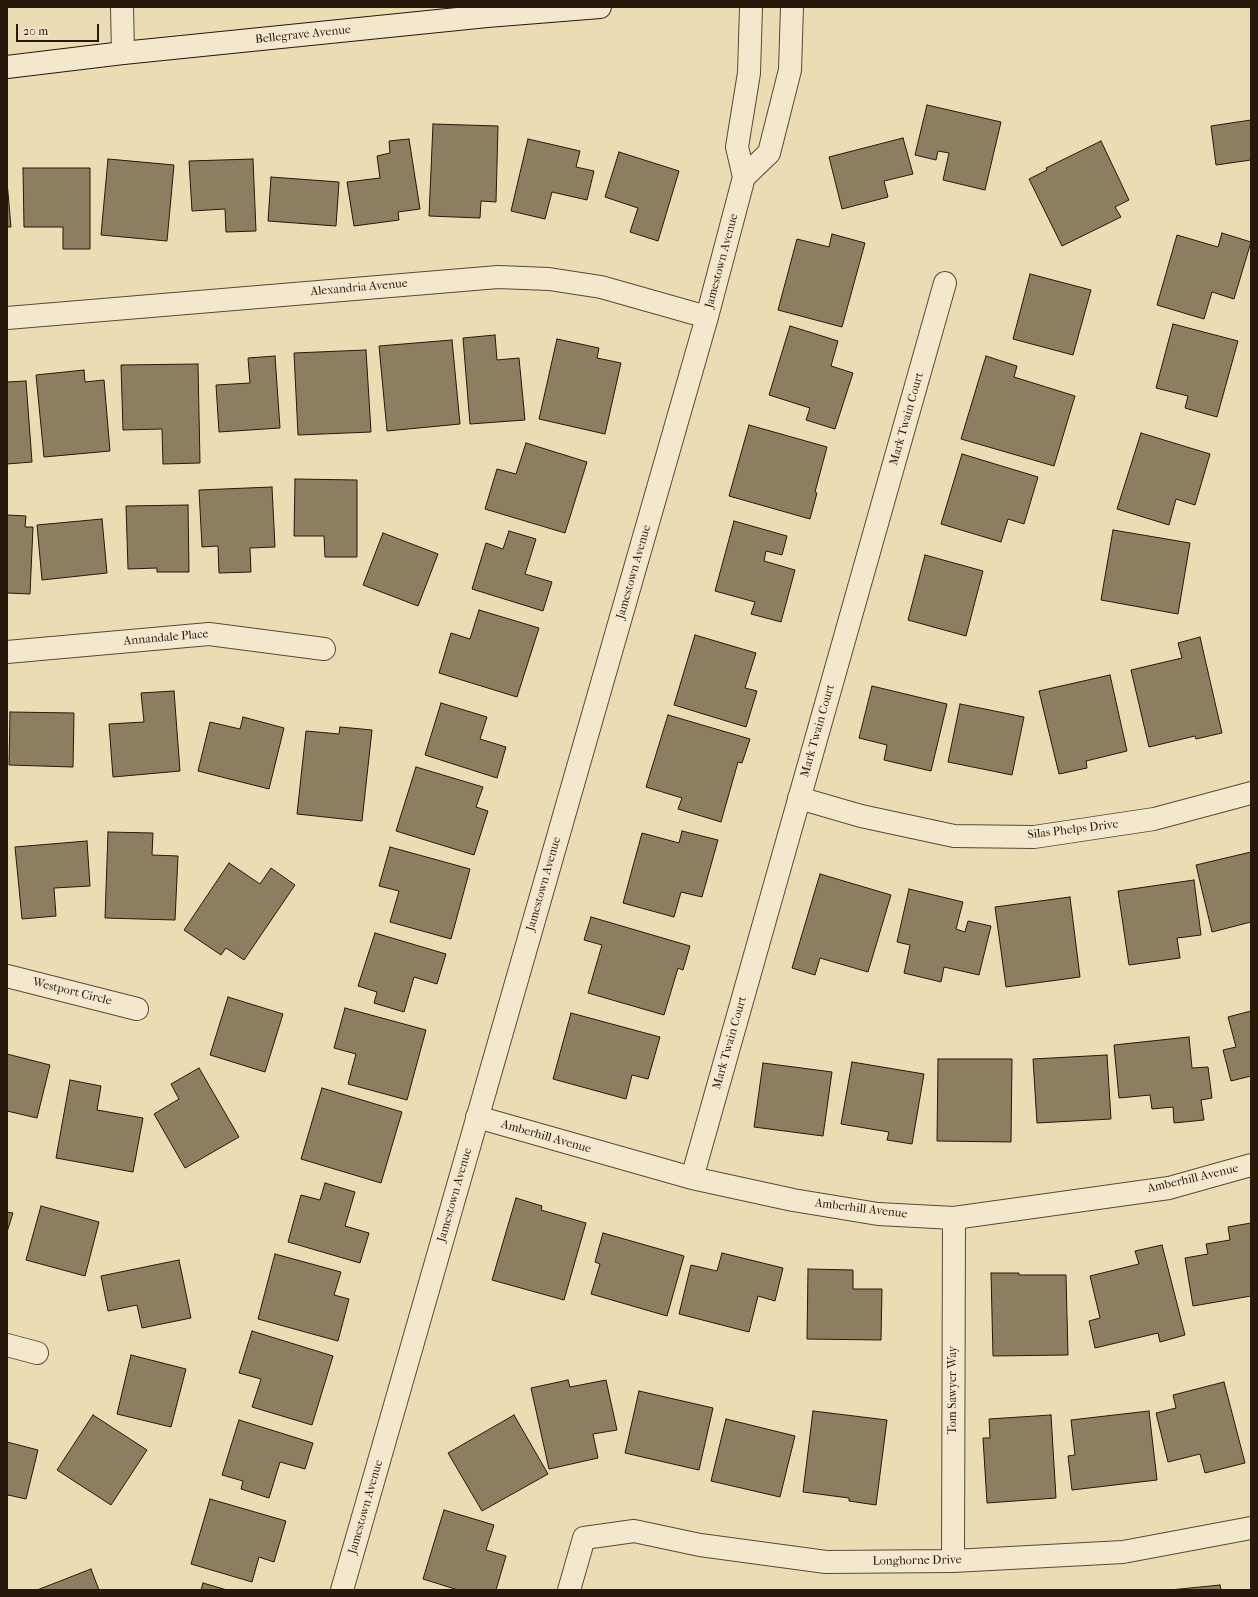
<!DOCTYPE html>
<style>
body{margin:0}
#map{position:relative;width:1258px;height:1597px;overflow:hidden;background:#ecdcb3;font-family:"IM FELL French Canon",serif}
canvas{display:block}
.frame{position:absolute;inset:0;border:8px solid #27180b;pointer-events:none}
.scale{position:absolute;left:16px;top:24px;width:83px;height:18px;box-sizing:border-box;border:2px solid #27180b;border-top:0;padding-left:5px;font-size:12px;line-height:14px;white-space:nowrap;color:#27180b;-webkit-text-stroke:3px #f3e8ce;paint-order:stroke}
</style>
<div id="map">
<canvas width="1258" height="1597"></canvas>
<div class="frame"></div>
<div class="scale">20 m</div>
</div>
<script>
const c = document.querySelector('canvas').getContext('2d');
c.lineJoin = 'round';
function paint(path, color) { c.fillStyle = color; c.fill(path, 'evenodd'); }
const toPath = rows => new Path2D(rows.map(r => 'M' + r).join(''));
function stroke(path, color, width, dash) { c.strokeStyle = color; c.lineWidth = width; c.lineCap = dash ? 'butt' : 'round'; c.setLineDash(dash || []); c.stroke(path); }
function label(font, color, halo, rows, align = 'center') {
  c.font = font + ' "IM FELL French Canon",serif'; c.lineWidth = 3; c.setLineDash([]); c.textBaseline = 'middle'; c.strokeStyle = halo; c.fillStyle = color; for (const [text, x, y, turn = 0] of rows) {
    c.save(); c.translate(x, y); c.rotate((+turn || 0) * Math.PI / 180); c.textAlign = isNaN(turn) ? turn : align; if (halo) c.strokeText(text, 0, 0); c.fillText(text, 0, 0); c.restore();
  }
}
const building = toPath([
 [927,105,1001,122,985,190,943,180,949,153,938,151,936,160,915,155,927,105],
 [1251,120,1251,160,1216,165,1211,126,1251,120],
 [433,124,498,126,496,202,481,201,480,218,429,216,433,124],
 [903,138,913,174,884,181,888,197,842,209,829,157,903,138],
 [409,139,420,209,398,212,399,220,354,226,347,182,380,178,377,156,390,153,389,141,409,139],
 [528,139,580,151,576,167,594,171,587,200,552,192,545,219,511,211,528,139],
 [1101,141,1129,200,1115,207,1121,217,1062,246,1029,179,1047,170,1046,168,1101,141],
 [619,152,679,171,658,241,630,232,638,208,605,197,619,152],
 [108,159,174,165,167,241,101,235,108,159],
 [253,159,256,231,226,232,225,209,192,211,189,161,253,159],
 [23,168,90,168,90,249,63,249,63,227,24,227,23,168],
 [271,177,339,182,336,226,268,221,271,177],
 [7,181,11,227,7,227,7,181],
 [1222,233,1251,242,1234,299,1212,292,1204,319,1157,305,1177,235,1218,247,1222,233],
 [832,234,865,243,842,327,778,310,797,239,829,247,832,234],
 [1030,274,1091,290,1073,355,1013,339,1030,274],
 [1173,324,1238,341,1217,417,1185,408,1188,396,1156,388,1173,324],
 [790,326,838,341,831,366,853,373,835,429,806,420,810,408,769,395,790,326],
 [495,335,497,360,519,358,525,420,470,424,463,338,495,335],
 [557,339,599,348,597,358,621,363,605,434,539,419,557,339],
 [452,340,460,424,387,431,379,346,452,340],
 [366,350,371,432,298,435,294,353,366,350],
 [275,356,280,428,219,432,216,385,250,383,248,358,275,356],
 [986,356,1017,366,1014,377,1075,396,1054,466,961,439,986,356],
 [198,364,200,463,163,464,162,429,123,430,121,365,198,364],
 [84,370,85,382,104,380,110,451,44,457,36,375,84,370],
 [26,381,32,462,7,464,7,382,26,381],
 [749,425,827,447,815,492,817,493,810,519,729,496,749,425],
 [1141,433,1210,454,1195,505,1176,499,1169,525,1117,509,1141,433],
 [526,443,587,462,565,533,485,509,497,469,516,474,526,443],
 [962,454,1038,477,1024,524,1008,519,1001,542,941,524,962,454],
 [295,479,357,480,357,557,325,557,324,536,294,536,295,479],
 [272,487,275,547,250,548,251,572,219,573,218,546,202,547,199,490,272,487],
 [188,505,189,572,157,572,157,568,128,569,126,506,188,505],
 [7,515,26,516,25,527,33,527,30,594,7,593,7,515],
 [102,519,107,573,42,580,37,525,102,519],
 [734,521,787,536,782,555,766,551,764,561,795,570,781,622,751,614,755,602,715,591,734,521],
 [1113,530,1190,543,1178,614,1101,600,1113,530],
 [509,531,536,539,525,574,552,582,543,611,472,589,486,543,503,549,509,531],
 [383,533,438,554,418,606,363,585,383,533],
 [925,555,983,571,966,636,908,620,925,555],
 [479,610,539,628,517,697,439,673,451,633,470,639,479,610],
 [695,635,756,653,745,688,757,691,746,727,674,705,695,635],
 [1200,637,1222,733,1196,739,1195,736,1149,747,1131,670,1182,658,1178,643,1200,637],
 [1110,675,1127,751,1086,761,1087,768,1059,774,1039,691,1110,675],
 [872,686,947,704,931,771,884,760,887,745,859,738,872,686],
 [174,691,180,771,113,777,109,724,144,722,141,693,174,691],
 [441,703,487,717,480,739,506,747,497,778,425,755,441,703],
 [960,704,1024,717,1012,775,948,762,960,704],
 [10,712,74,713,73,767,9,765,10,712],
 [668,715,750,739,742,763,738,762,721,822,678,809,682,798,646,787,668,715],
 [243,717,284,728,269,789,198,771,210,722,240,729,243,717],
 [340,727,372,730,362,821,297,814,306,731,339,734,340,727],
 [416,767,483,787,476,807,488,811,474,855,396,831,416,767],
 [682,831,718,840,702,897,681,892,674,917,623,903,642,833,679,843,682,831],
 [108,832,153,833,152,855,178,856,175,920,105,918,108,832],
 [87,841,90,886,54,888,56,916,22,919,15,847,87,841],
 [390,847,470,869,451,939,390,922,399,891,379,886,390,847],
 [1251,852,1251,922,1212,932,1196,865,1251,852],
 [229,863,260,884,271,868,295,885,244,960,226,948,221,955,184,930,229,863],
 [820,874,891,895,868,972,820,958,815,975,792,968,820,874],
 [1194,880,1201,935,1177,938,1180,958,1129,965,1118,891,1194,880],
 [909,889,963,902,956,929,965,932,968,921,991,926,979,975,944,967,941,982,904,973,910,945,897,942,909,889],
 [1070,897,1080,977,1006,987,995,907,1070,897],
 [591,917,690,946,683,970,678,968,664,1015,588,993,602,945,584,940,591,917],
 [375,933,446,954,437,984,414,977,404,1012,374,1003,377,992,358,986,375,933],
 [228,997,283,1014,265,1072,210,1055,228,997],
 [345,1008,426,1030,407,1100,348,1084,356,1054,334,1048,345,1008],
 [1251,1011,1251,1076,1231,1081,1223,1050,1236,1047,1228,1017,1251,1011],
 [571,1013,660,1037,648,1079,632,1075,626,1099,553,1079,571,1013],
 [1189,1037,1192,1068,1208,1067,1212,1098,1201,1100,1204,1120,1174,1123,1173,1107,1152,1109,1150,1095,1119,1098,1114,1045,1189,1037],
 [7,1054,50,1065,37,1118,7,1111,7,1054],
 [1107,1055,1111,1119,1037,1123,1033,1059,1107,1055],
 [938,1059,1012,1059,1011,1142,937,1141,938,1059],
 [852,1062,924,1074,912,1144,887,1140,889,1132,841,1124,852,1062],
 [763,1063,832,1072,823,1136,754,1127,763,1063],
 [199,1068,239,1137,185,1168,154,1114,179,1099,171,1084,199,1068],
 [70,1080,101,1086,97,1110,143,1118,133,1172,56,1158,70,1080],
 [322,1088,402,1112,381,1183,301,1159,322,1088],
 [325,1183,355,1192,345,1226,369,1233,360,1263,288,1242,301,1195,320,1200,325,1183],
 [516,1198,542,1206,541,1210,586,1223,564,1300,492,1280,516,1198],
 [41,1206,99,1222,85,1276,26,1260,41,1206],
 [7,1212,13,1213,7,1232,7,1212],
 [1251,1223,1251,1296,1193,1306,1185,1258,1208,1254,1206,1244,1230,1240,1228,1227,1251,1223],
 [603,1233,684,1256,667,1316,591,1294,600,1264,595,1262,603,1233],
 [1162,1245,1185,1335,1160,1342,1158,1333,1095,1348,1089,1321,1100,1318,1090,1276,1139,1264,1135,1251,1162,1245],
 [722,1253,783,1268,775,1301,758,1296,749,1332,679,1314,691,1265,717,1271,722,1253],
 [275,1254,341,1272,334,1295,349,1299,338,1341,258,1319,275,1254],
 [179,1260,191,1318,142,1328,137,1305,108,1311,101,1276,179,1260],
 [808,1269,853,1270,853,1289,882,1289,881,1340,807,1339,808,1269],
 [991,1273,1019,1273,1019,1275,1066,1275,1068,1355,993,1356,991,1273],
 [252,1331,333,1356,312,1425,252,1407,261,1379,239,1373,252,1331],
 [131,1355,186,1369,171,1427,117,1414,131,1355],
 [568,1380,570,1387,606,1380,617,1430,593,1434,598,1458,549,1469,531,1388,568,1380],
 [1224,1382,1245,1463,1205,1473,1200,1454,1168,1462,1156,1413,1176,1408,1173,1395,1224,1382],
 [639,1391,713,1408,699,1470,625,1453,639,1391],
 [813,1411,887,1420,876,1505,849,1501,849,1498,803,1492,813,1411],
 [1149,1411,1157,1480,1072,1490,1068,1456,1075,1455,1071,1420,1149,1411],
 [93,1415,147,1450,111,1505,57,1470,93,1415],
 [514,1415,548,1474,482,1511,448,1453,514,1415],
 [1051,1415,1056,1498,987,1503,983,1438,990,1438,989,1419,1051,1415],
 [726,1419,795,1436,780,1497,711,1481,726,1419],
 [239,1420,313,1443,305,1469,280,1462,269,1498,241,1489,243,1481,222,1475,239,1420],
 [7,1442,38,1450,26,1499,8,1495,7,1498,7,1442],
 [210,1499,286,1521,274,1562,259,1557,252,1582,191,1564,210,1499],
 [444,1510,494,1525,486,1550,506,1556,496,1590,458,1590,423,1579,444,1510],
 [91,1569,99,1590,37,1590,91,1569],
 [203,1583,227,1590,201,1590,203,1583],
 [1220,1585,1221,1590,1170,1590,1220,1585]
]);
paint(building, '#8d7e62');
stroke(building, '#27180b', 1);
const street = toPath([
 [122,7,123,53],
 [744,177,769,153,790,70,792,7],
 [7,318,498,277,549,279,601,287,707,317],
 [7,652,209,634,324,649],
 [799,798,861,816,954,836,1034,837,1154,819,1251,793],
 [7,976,137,1009],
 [477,1117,692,1178,793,1200,878,1214,954,1218,1169,1188,1251,1165],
 [692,1178,945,283],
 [7,1345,37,1353],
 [953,1561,954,1218],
 [342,1590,707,317,744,177,737,147,749,73,751,7],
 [569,1590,584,1538,634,1531,700,1545,826,1562,953,1561,1123,1552,1251,1528]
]);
const secondary = toPath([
 [7,67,123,53,487,16,600,7]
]);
stroke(street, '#584935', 24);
stroke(secondary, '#27180b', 24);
stroke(street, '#f3e8ce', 22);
stroke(secondary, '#f3e8ce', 22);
label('12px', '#27180b', '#f3e8ce', [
 ["Bellegrave Avenue",303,35,-6],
 ["Jamestown Avenue",722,261,-75],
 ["Alexandria Avenue",359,288,-5],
 ["Mark Twain Court",907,419,-74],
 ["Jamestown Avenue",634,572,-74],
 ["Annandale Place",166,638,-5],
 ["Mark Twain Court",818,731,-74],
 ["Silas Phelps Drive",1073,830,-7],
 ["Jamestown Avenue",544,884,-74],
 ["Westport Circle",72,992,14],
 ["Mark Twain Court",730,1043,-74],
 ["Amberhill Avenue",546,1137,16],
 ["Amberhill Avenue",1193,1179,-13],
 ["Jamestown Avenue",455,1195,-74],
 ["Amberhill Avenue",861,1209,7],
 ["Tom Sawyer Way",953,1390,-90],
 ["Jamestown Avenue",366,1507,-74],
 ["Longhorne Drive",917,1561,-1]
]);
</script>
